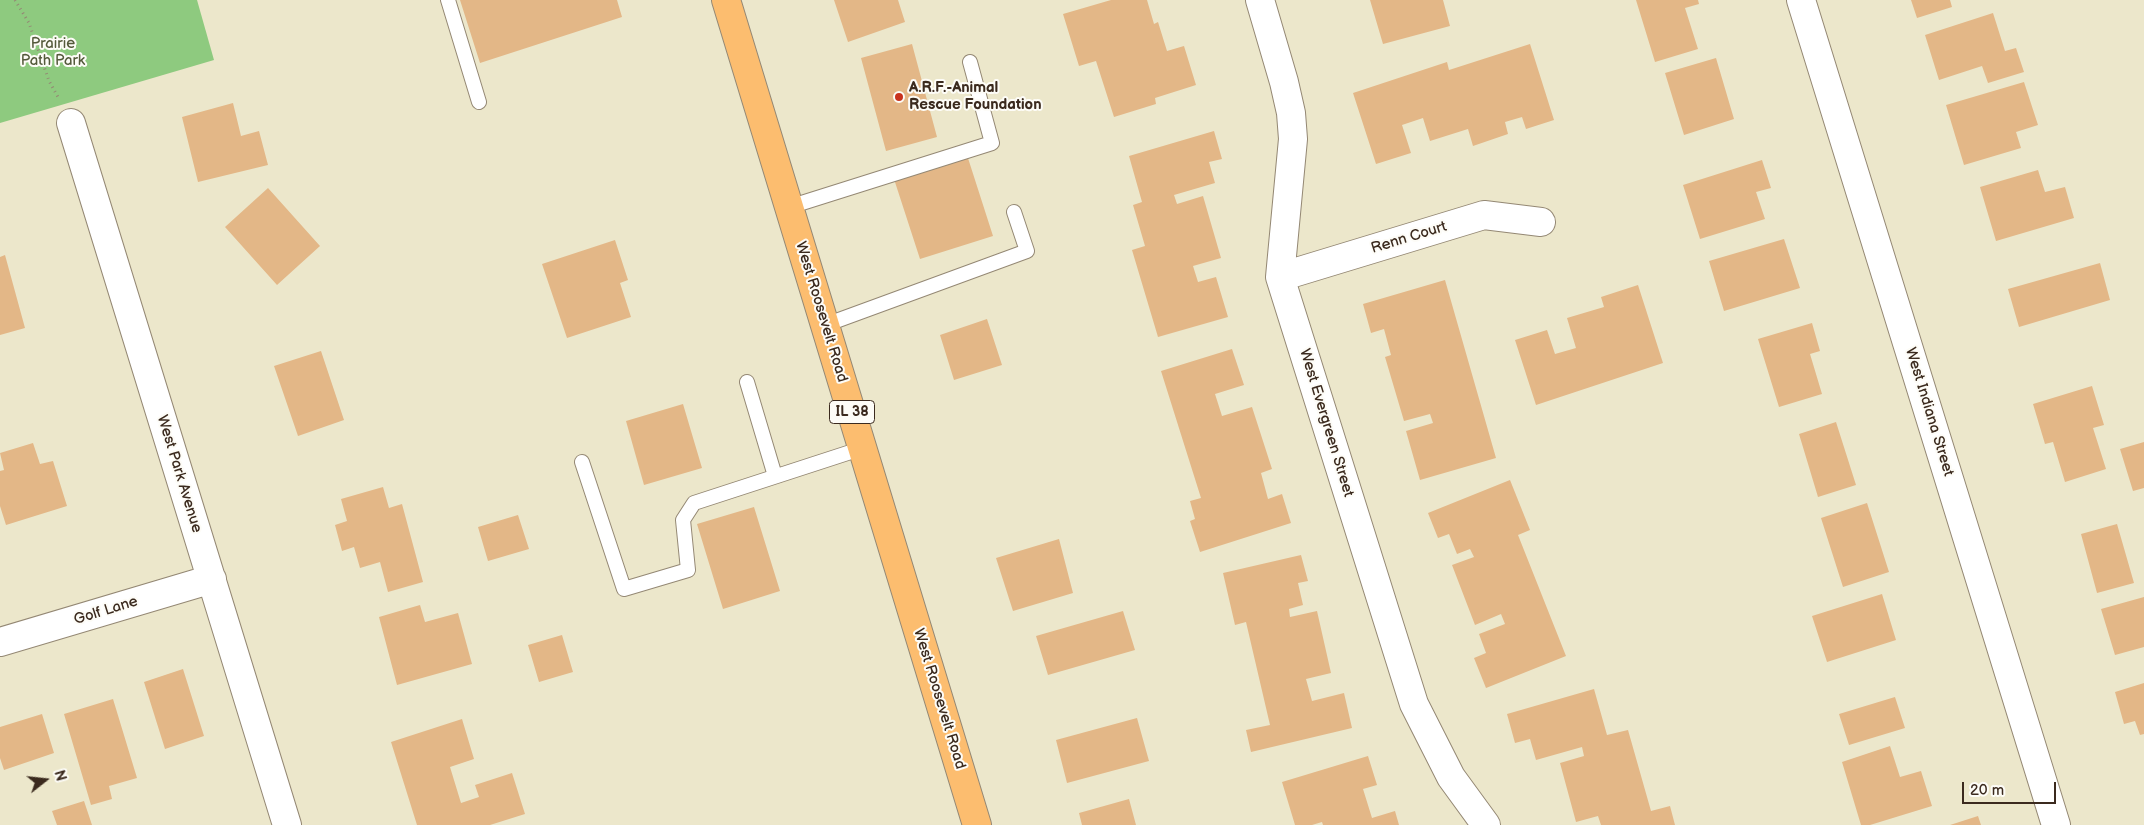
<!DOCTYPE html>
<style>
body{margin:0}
#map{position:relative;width:2144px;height:825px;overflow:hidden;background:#ece7cb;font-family:"Balsamiq Sans",sans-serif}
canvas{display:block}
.north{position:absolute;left:20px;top:755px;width:50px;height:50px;-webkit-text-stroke:4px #fdfcf7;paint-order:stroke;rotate:74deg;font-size:14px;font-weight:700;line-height:20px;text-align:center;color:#3b2a1e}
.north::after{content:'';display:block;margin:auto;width:18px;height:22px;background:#3b2a1e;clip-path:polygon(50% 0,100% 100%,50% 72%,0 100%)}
.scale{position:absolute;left:1962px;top:782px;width:94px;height:22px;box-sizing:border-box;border:2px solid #3b2a1e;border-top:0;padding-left:6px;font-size:15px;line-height:18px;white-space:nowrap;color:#3b2a1e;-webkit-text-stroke:4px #fdfcf7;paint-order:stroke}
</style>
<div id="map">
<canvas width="2144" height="825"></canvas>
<div class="north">N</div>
<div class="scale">20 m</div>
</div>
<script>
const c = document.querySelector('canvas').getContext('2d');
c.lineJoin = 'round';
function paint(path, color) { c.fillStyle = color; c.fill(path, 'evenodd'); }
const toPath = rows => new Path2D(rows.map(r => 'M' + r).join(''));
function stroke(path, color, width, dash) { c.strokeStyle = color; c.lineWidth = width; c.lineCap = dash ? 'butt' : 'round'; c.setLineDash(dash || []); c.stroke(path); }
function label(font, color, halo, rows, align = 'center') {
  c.font = font + ' "Balsamiq Sans",sans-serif'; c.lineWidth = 4; c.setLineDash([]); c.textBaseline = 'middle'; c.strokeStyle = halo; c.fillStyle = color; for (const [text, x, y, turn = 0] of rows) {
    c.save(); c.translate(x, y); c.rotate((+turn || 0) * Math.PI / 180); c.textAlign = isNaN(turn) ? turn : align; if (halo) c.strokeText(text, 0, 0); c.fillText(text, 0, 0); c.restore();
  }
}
paint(toPath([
 [0,0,197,0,214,60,0,123]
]), '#8eca7f');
paint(toPath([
 [460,0,617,0,622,17,480,63],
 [834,0,898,0,905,22,848,42],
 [1111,0,1147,0,1154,24,1158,22,1167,51,1184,46,1196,85,1155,98,1156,104,1114,117,1096,61,1079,66,1063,14],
 [1370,0,1443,0,1450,26,1383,44],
 [1636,0,1698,0,1699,4,1685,8,1698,49,1655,62],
 [1911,0,1950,0,1952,7,1917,18],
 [1993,13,2005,51,2016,48,2024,72,1988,83,1982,66,1939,80,1925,35],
 [912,44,937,137,886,151,861,58],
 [1530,44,1554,120,1526,129,1522,117,1505,122,1508,134,1473,146,1468,129,1430,141,1423,118,1402,125,1411,153,1376,164,1353,93,1447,62,1449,70],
 [1716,58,1734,119,1684,135,1665,73],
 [2024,82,2038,125,2016,132,2021,148,1964,165,1946,105],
 [233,103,241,136,259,131,268,165,198,182,182,117],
 [1214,131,1222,159,1209,162,1215,183,1174,195,1177,204,1203,196,1221,258,1193,266,1198,282,1216,277,1228,317,1158,337,1132,250,1145,246,1133,205,1142,202,1129,156],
 [967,155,993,236,920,259,894,179],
 [1762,160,1771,188,1756,192,1765,219,1700,239,1683,185],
 [2038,170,2045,192,2065,187,2074,218,1996,241,1980,187],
 [268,188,320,246,277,285,225,227],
 [1784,239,1800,288,1724,311,1709,261],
 [615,240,628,280,620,283,631,317,567,338,542,264],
 [5,255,25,328,0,335,0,257],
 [2100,263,2110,300,2019,327,2008,289],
 [1445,280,1496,458,1420,480,1406,431,1433,423,1430,414,1404,421,1385,357,1391,355,1384,329,1371,333,1363,304],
 [1638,285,1663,363,1536,405,1515,340,1547,330,1555,354,1576,348,1567,318,1604,307,1601,297],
 [987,319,1002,365,954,380,940,335],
 [1812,323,1820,351,1810,354,1822,394,1779,407,1758,339],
 [1232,349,1244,385,1215,394,1222,416,1252,407,1272,469,1261,473,1268,499,1282,494,1291,523,1200,552,1190,521,1195,519,1190,501,1201,498,1161,371],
 [321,351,344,420,298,436,274,366],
 [2092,386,2104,425,2093,428,2106,469,2065,482,2053,442,2045,444,2033,404],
 [683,404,702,468,644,485,626,421],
 [1836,422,1856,485,1818,497,1799,434],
 [2144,442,2144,488,2133,491,2120,449],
 [33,443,40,464,53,461,67,506,6,525,0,506,0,471,4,470,0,453],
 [1510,480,1530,530,1518,535,1566,656,1486,688,1474,658,1486,653,1479,634,1505,624,1501,614,1475,625,1452,565,1474,557,1470,549,1457,554,1449,534,1438,538,1428,513],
 [383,487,389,508,402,504,423,582,388,592,380,562,360,568,354,547,342,551,335,525,347,521,341,499],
 [1867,503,1889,572,1843,587,1821,518],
 [754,507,780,591,723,609,697,524],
 [518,515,529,549,488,561,478,527],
 [2117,524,2134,583,2097,593,2081,534],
 [1059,539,1073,593,1013,611,996,558],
 [1301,555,1308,581,1298,583,1303,605,1289,609,1290,617,1317,611,1331,673,1306,679,1312,701,1344,693,1352,728,1251,752,1246,730,1270,725,1246,622,1235,625,1223,573],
 [1882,594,1896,640,1827,662,1812,616],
 [2144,597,2144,647,2115,655,2101,609],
 [420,605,425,622,458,613,472,664,397,685,379,617],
 [1123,611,1135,650,1048,675,1036,636],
 [562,635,573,672,539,682,528,645],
 [183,669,204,736,165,749,144,682],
 [2144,683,2144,734,2140,735,2135,721,2124,724,2115,692],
 [1594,689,1607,735,1628,730,1651,811,1670,806,1675,825,1601,825,1598,816,1576,822,1560,763,1584,756,1582,747,1536,760,1530,739,1515,743,1507,714],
 [1895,697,1905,728,1849,745,1839,714],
 [113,699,137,778,109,786,112,799,91,805,64,714],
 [42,714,54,753,4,770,0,758,0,727],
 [1137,718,1149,761,1067,783,1056,740],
 [462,719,474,759,450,767,461,803,479,797,475,785,512,773,525,814,490,825,417,825,391,742],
 [1890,746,1900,777,1921,771,1932,806,1870,825,1861,825,1842,762],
 [1368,756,1377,785,1363,789,1372,818,1395,811,1399,825,1323,825,1322,822,1312,825,1295,825,1282,782],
 [1129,799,1136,825,1082,825,1079,813],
 [84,801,92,825,57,825,52,811],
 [1978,816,1981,825,1950,825]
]), '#e3b787');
const lane = toPath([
 [448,0,479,102],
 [789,207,992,143,970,62],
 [825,325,1027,251,1014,212],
 [747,382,775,476],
 [582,462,624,589,688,570,683,520,694,503,863,448]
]);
const street = toPath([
 [1260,0,1284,82,1291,113,1293,139,1280,277,1414,704,1451,777,1486,825],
 [1801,0,2056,825],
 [71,123,287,825],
 [1280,277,1484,215,1541,222],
 [0,642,212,579]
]);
const primary = toPath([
 [726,0,977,825]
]);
stroke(lane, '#948874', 16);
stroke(street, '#948874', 30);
stroke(primary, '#948874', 30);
stroke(toPath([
 [15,0,29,23,49,81,58,97]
]), '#948874', 3, [1, 4]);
stroke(lane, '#fff', 14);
stroke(street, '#fff', 28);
stroke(primary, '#fcbd6f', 28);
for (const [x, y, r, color] of [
 [899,97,5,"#c8321e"]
]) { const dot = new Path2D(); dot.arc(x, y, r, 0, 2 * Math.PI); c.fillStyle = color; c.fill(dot); stroke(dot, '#fdfcf7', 2); }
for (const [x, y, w] of [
 [852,412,45]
]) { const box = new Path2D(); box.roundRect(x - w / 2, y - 11.5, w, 23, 4); c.fillStyle = '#fdfcf7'; c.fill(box); stroke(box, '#3b2a1e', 1); }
label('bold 14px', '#3b2a1e', null, [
 ["IL 38",852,412]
]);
label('15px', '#545a3b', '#fdfcf7', [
 ["Prairie",53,44],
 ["Path Park",53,61]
]);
label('bold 15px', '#3b2a1e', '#fdfcf7', [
 ["A.R.F.-Animal",909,88],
 ["Rescue Foundation",909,105]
], 'left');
label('15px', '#3b2a1e', '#fdfcf7', [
 ["Renn Court",1409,238,-17],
 ["West Roosevelt Road",821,312,73],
 ["West Indiana Street",1929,412,73],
 ["West Evergreen Street",1326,423,73],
 ["West Park Avenue",179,474,73],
 ["Golf Lane",106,611,-17],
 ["West Roosevelt Road",939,699,73]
]);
</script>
